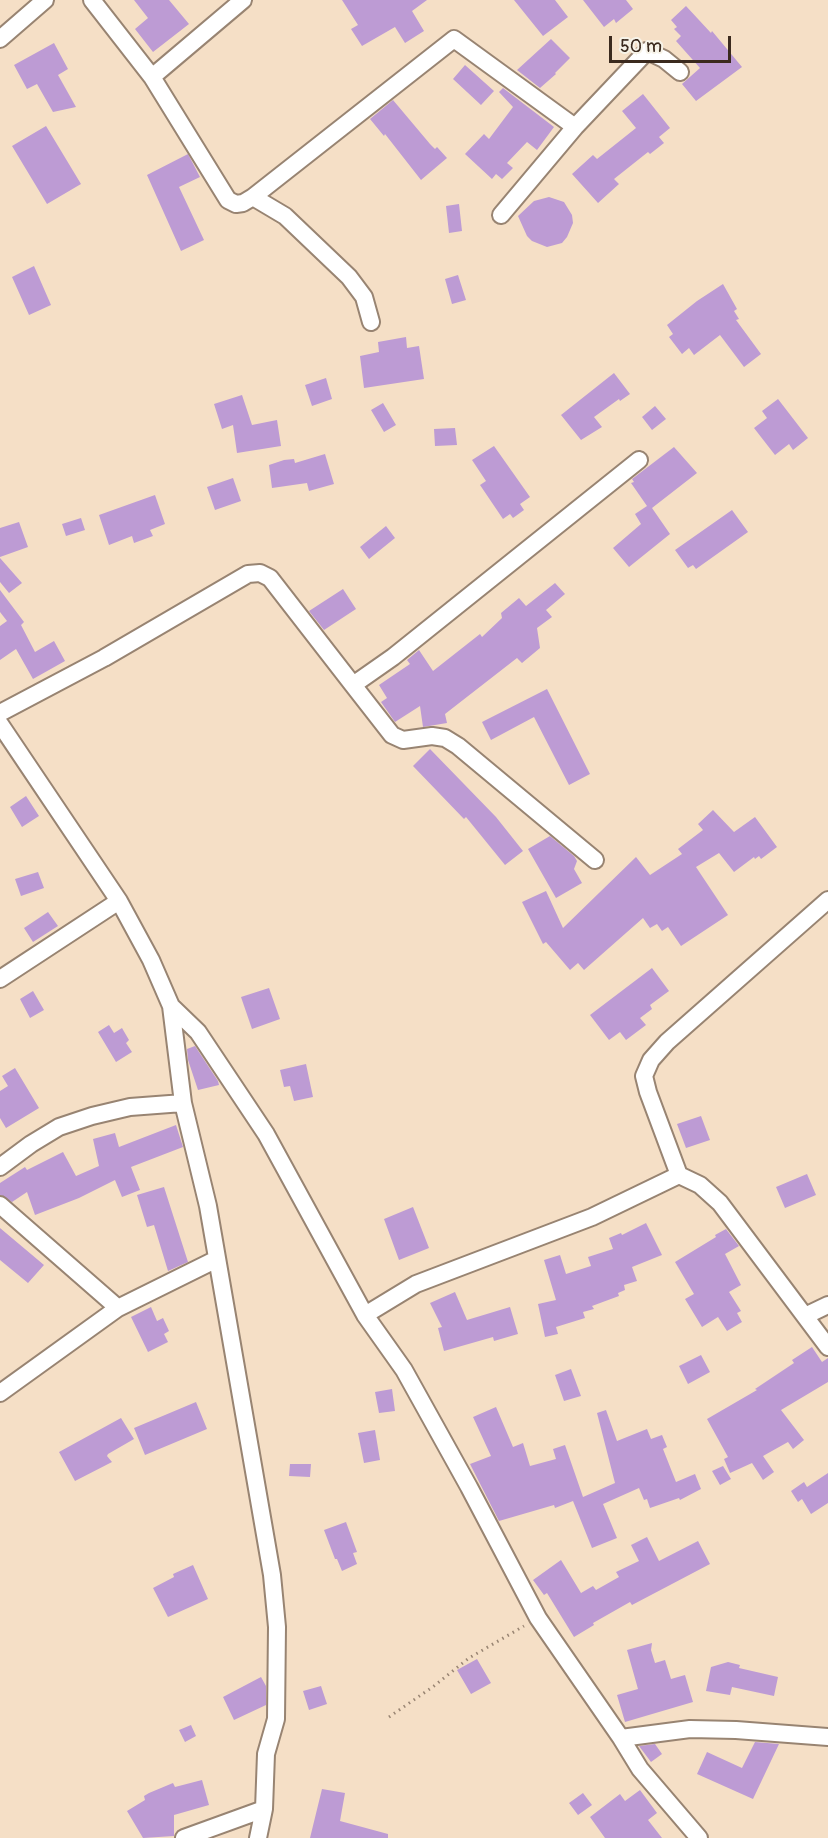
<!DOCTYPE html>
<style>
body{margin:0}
#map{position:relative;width:828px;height:1838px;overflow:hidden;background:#f5dfc6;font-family:Pangolin,sans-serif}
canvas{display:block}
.scale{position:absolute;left:609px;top:36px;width:122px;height:27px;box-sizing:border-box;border:3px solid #3b2a1e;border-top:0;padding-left:8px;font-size:18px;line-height:21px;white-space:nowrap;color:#3b2a1e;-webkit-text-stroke:4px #f7f3e8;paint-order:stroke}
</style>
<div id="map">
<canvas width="828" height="1838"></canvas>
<div class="scale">50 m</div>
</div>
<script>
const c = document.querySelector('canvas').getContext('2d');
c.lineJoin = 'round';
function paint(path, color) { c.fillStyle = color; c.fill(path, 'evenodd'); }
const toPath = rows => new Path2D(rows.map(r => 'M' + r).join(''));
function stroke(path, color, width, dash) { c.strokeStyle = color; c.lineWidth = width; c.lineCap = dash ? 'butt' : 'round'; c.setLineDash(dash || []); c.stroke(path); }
paint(toPath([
 [134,0,169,0,189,24,153,52,135,29,148,18],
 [342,0,427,0,412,11,424,31,405,43,395,27,362,46,351,29,358,25],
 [514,0,555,0,568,17,543,36],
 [583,0,626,0,633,9,616,23,614,19,604,27],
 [686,6,711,33,712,31,742,67,696,101,682,84,700,68,676,41,681,36,674,29,677,27,671,20],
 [551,39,570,58,555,73,556,74,540,88,517,70],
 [54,43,68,69,58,75,76,107,53,112,37,84,27,89,14,65],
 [465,65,494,91,481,105,453,79],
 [503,88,554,127,537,150,527,142,507,163,513,168,502,179,496,174,492,179,465,154,484,134,489,139,513,107,499,92],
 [643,94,670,128,659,137,664,143,650,154,648,152,614,179,619,184,598,203,572,174,593,155,597,159,636,128,622,111],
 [393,100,430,144,435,149,437,147,447,158,421,180,385,134,384,136,370,119],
 [46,126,81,184,47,204,12,146],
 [188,154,200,177,179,187,204,240,181,251,147,175],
 [549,197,564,202,572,215,573,223,567,237,562,243,547,247,532,241,527,236,518,216,534,201],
 [459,204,462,231,449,233,446,206],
 [34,266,51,305,29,315,12,277],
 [458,275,466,300,452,304,445,279],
 [723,284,737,309,734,311,739,319,736,320,761,354,744,367,720,335,694,355,689,348,682,354,669,337,673,334,667,325,697,301],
 [406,337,407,348,419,346,424,379,364,388,360,356,379,352,378,342],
 [614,373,630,394,620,401,619,399,594,417,602,427,581,440,561,415],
 [326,378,332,399,312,406,305,385],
 [242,395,252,425,277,420,281,446,237,453,233,425,222,429,214,404],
 [778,399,808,438,793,450,789,444,775,455,754,428,767,418,762,411],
 [383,403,396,425,384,432,371,410],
 [655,406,666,419,652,430,642,417],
 [455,428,457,445,435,446,434,429],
 [494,446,530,497,520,504,524,510,513,518,510,514,503,519,480,485,486,481,472,460],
 [674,447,697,473,652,508,670,534,629,567,613,548,641,524,635,514,647,506,631,483,634,482,632,479],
 [325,454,334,484,309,491,307,483,272,488,269,465,284,460,294,459,295,463],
 [233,478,241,501,215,510,207,487],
 [155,495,165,524,150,530,153,536,134,543,132,536,109,545,99,515],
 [732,510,748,532,696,569,693,565,688,568,675,550],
 [81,518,85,530,66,536,62,524],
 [19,522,28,547,0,557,0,528],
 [386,526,395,538,369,559,360,547],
 [0,558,22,583,9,593,0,582],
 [555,583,565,594,546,610,552,617,537,628,540,648,522,663,517,658,445,714,447,723,423,727,420,706,395,722,381,702,387,698,379,685,410,664,407,660,419,650,433,671,480,634,482,637,502,618,501,613,519,598,526,606],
 [343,589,356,609,324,630,309,611],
 [0,590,24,622,21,625,35,652,54,641,65,661,33,679,16,649,0,660,0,626,7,621,0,612],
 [547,689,590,774,569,785,534,717,491,740,482,722],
 [430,749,496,817,523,851,505,865,466,817,464,819,413,766],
 [26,796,39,816,22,827,10,807],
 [713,810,734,832,755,817,777,847,761,859,759,856,755,859,754,857,734,872,719,853,696,867,728,915,681,946,668,927,662,931,657,924,650,928,643,918,584,970,578,963,570,970,546,942,543,944,522,902,546,891,563,928,636,857,650,875,682,854,678,849,703,830,698,824],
 [550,836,574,856,577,861,574,869,582,883,556,898,528,849],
 [38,872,44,888,21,896,15,879],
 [48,912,58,926,33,942,24,928],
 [652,968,669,991,650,1005,652,1009,640,1018,646,1025,626,1040,620,1032,609,1040,590,1015],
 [269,988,280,1019,252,1029,241,997],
 [33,991,44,1010,30,1018,20,999],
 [109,1025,114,1033,122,1028,129,1040,126,1043,132,1052,116,1062,98,1032],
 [195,1046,218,1081,219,1085,198,1090,188,1060,187,1049],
 [306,1064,313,1097,294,1101,290,1086,284,1087,280,1070],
 [15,1068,39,1108,6,1128,0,1118,0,1091,8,1086,2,1076],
 [701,1116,710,1140,686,1148,677,1124],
 [176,1125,183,1147,131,1167,140,1190,122,1197,115,1180,79,1198,35,1215,27,1192,12,1202,0,1195,0,1183,25,1167,27,1170,63,1152,76,1176,99,1166,93,1139,115,1133,119,1147],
 [807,1174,816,1195,785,1208,776,1187],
 [164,1187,188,1262,168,1271,154,1225,147,1227,137,1195],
 [413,1207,429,1248,399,1260,384,1219],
 [646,1223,662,1255,632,1267,637,1281,624,1285,625,1290,618,1293,619,1296,592,1306,594,1309,583,1312,585,1318,556,1327,558,1334,545,1337,538,1304,556,1300,544,1260,560,1255,566,1274,591,1266,588,1257,613,1249,609,1238,621,1233,622,1235],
 [0,1228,44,1265,28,1283,0,1260],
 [726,1229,739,1246,725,1254,741,1285,729,1292,741,1311,737,1313,742,1322,727,1331,718,1317,702,1327,685,1299,694,1294,675,1262,716,1237,715,1235],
 [455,1292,467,1320,510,1307,518,1334,494,1341,493,1337,444,1351,438,1328,442,1327,430,1303],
 [151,1307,157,1321,163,1318,169,1331,164,1334,168,1342,148,1352,131,1317],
 [812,1347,822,1362,828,1358,828,1382,781,1410,804,1440,793,1449,788,1442,763,1456,774,1472,763,1480,752,1463,730,1473,724,1459,728,1457,707,1419,757,1390,755,1389,794,1363,792,1360],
 [701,1355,710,1372,688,1384,679,1366],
 [571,1369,581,1396,564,1401,555,1375],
 [392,1389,395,1411,379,1413,375,1392],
 [196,1402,207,1429,145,1455,134,1428],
 [496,1407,513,1447,523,1443,530,1466,556,1459,553,1449,565,1445,583,1497,615,1483,597,1413,606,1410,617,1441,647,1429,651,1439,662,1435,667,1447,663,1449,676,1482,695,1474,701,1489,680,1500,679,1498,650,1508,647,1499,644,1500,639,1488,603,1504,617,1538,592,1548,573,1501,555,1508,554,1505,499,1521,470,1464,491,1456,473,1417],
 [121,1418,134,1439,108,1454,107,1456,112,1462,75,1481,59,1452],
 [375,1430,380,1460,364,1463,358,1433],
 [290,1464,311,1464,310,1477,289,1476],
 [723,1466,731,1479,720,1485,712,1471],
 [828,1473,828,1503,811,1514,802,1499,798,1502,791,1491,804,1482,807,1487],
 [346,1522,357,1552,353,1553,357,1564,342,1571,337,1559,335,1559,324,1530],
 [647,1537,659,1561,698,1541,710,1564,632,1605,630,1602,593,1623,594,1625,574,1637,547,1593,544,1595,533,1580,561,1560,581,1593,593,1586,596,1590,619,1577,616,1572,639,1561,631,1545],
 [193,1565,208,1599,168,1617,153,1588,174,1577,173,1574],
 [652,1643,651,1650,655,1663,665,1660,671,1679,685,1675,693,1702,625,1722,617,1695,638,1689,627,1650],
 [477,1659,491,1683,471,1694,457,1670],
 [728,1662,740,1665,739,1668,778,1677,774,1696,732,1687,730,1695,706,1691,711,1667],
 [261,1677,266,1686,266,1705,234,1720,223,1697],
 [321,1686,327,1704,309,1710,303,1691],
 [191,1725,196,1736,185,1742,179,1730],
 [755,1742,779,1744,753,1799,697,1774,707,1752,742,1768],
 [655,1744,662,1754,651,1762,639,1746],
 [202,1780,209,1805,174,1815,174,1836,143,1838,127,1811,145,1800,144,1796,149,1793,173,1783,175,1787],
 [322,1789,345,1793,340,1821,388,1834,388,1838,310,1838],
 [640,1790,657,1813,648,1820,662,1838,605,1838,590,1817,620,1794,625,1801],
 [583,1793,592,1805,578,1815,569,1803]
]), '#bd9bd4');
const minor = toPath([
 [92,0,152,77,228,200,236,204,243,203,253,197,454,39,575,127],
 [0,39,45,0],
 [152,77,243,0],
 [253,197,285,216,349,277,364,297,371,322],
 [501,215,575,127,647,51,664,59,680,72],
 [353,685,392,735,403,740,432,736,445,738,458,746,595,860],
 [0,713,104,658,248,574,260,573,270,578,353,685,393,657,639,460],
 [0,724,119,901,151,960,171,1006,183,1103,208,1206,272,1575,277,1627,276,1719,266,1754,264,1809,258,1838],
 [0,979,119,901],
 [171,1006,198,1032,266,1134,365,1315,404,1370,469,1487,538,1618,621,1738,640,1769,699,1838],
 [0,1167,31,1144,59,1127,92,1116,130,1107,183,1103],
 [679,1175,648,1092,644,1076,651,1060,667,1042,828,900],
 [0,1205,118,1308],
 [365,1315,416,1284,592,1217,679,1175,700,1185,720,1203,828,1347],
 [805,1316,828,1305],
 [0,1393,118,1308,217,1259],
 [621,1738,690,1729,736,1730,828,1737],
 [184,1838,264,1809]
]);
stroke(minor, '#988472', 20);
stroke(toPath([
 [389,1717,434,1686,469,1658,524,1626]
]), '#988472', 3, [1.5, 4.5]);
stroke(minor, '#fff', 16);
</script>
